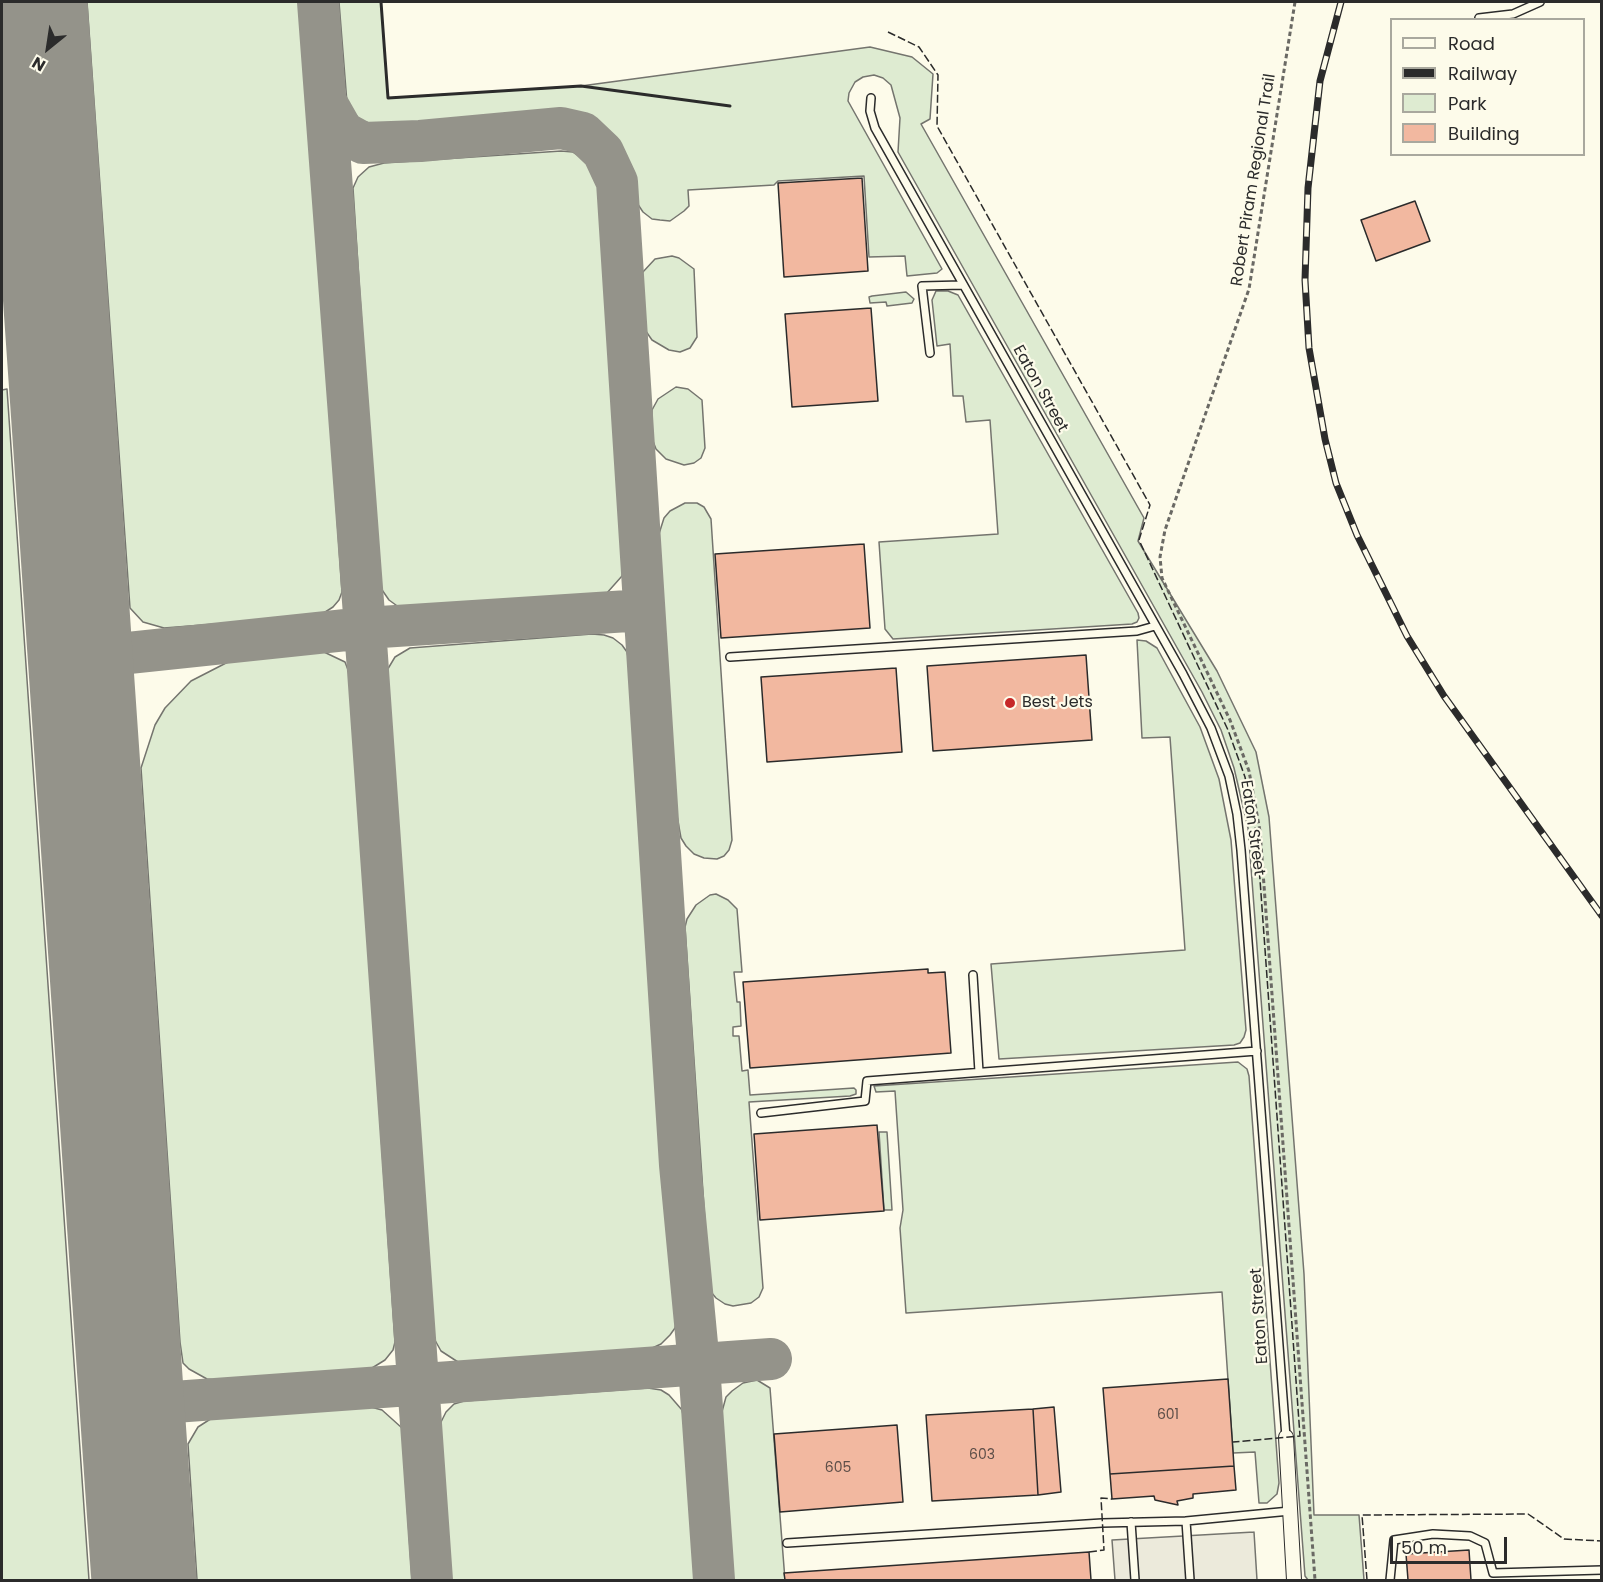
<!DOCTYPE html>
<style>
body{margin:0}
#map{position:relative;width:1603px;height:1582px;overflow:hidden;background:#fdfbea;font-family:Poppins,sans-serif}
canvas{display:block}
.frame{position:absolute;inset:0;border:3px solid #2b2b2b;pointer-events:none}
.legend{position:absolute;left:1390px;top:18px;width:195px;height:138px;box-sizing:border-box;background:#fdfbea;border:2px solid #a9a89e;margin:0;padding:8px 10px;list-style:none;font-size:18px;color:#2b2b2b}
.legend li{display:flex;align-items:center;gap:12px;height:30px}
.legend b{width:30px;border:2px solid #a9a89e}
.north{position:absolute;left:18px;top:18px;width:60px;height:60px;-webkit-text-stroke:4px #fdfbea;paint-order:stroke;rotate:210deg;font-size:16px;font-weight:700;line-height:24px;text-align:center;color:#2b2b2b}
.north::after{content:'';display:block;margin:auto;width:21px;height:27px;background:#2b2b2b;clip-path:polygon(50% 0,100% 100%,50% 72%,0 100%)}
.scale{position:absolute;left:1390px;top:1537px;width:117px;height:27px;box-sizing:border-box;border:3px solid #2b2b2b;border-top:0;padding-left:8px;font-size:18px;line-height:21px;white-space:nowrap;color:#2b2b2b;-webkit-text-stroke:4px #fdfbea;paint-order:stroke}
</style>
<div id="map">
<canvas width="1603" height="1582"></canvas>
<div class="frame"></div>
<ul class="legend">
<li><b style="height:8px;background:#fdfbea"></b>Road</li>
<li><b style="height:8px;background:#2b2b2b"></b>Railway</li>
<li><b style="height:16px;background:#deebd1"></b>Park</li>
<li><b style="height:16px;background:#f2b8a0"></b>Building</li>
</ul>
<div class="north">N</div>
<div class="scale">50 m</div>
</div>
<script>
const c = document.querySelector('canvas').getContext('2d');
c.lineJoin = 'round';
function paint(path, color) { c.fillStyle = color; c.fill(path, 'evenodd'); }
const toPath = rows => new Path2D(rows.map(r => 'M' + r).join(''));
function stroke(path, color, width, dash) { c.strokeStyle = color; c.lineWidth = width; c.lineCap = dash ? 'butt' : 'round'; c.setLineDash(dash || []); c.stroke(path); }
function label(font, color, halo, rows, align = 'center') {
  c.font = font + ' Poppins,sans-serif'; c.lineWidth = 4.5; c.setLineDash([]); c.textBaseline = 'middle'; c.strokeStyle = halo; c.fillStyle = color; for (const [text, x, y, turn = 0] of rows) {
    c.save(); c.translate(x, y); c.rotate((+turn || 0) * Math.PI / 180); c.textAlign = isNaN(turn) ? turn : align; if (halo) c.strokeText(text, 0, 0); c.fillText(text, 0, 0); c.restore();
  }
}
const green = toPath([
 [87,2,302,2,342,592,339,600,333,607,319,616,164,628,143,622,130,608,87,2],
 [339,2,381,2,388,98,581,86,870,47,912,57,933,74,930,119,921,124,1144,518,1138,541,1217,671,1256,752,1269,817,1304,1274,1314,1515,1359,1515,1364,1580,1308,1580,1305,1576,1248,828,1234,768,1221,730,1202,692,898,152,900,118,891,85,883,78,874,75,863,77,855,82,849,93,848,101,942,269,937,273,907,276,905,256,869,257,864,176,778,181,774,185,688,190,689,206,684,211,670,221,660,220,652,219,643,212,637,203,633,172,621,145,611,134,597,123,585,119,568,115,550,115,383,126,369,124,359,119,347,103,339,2],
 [561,151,573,152,590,163,598,181,624,567,622,576,606,594,596,597,411,610,400,608,389,600,380,587,378,575,353,188,358,177,369,167,384,163,561,151],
 [672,256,679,258,694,269,697,337,690,348,680,352,669,350,652,340,643,327,640,285,642,273,655,259,672,256],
 [936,291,948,291,958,295,1138,613,1139,618,1137,622,1132,624,893,639,885,629,879,542,998,534,990,420,966,422,963,396,953,396,950,344,937,346,932,300,936,291],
 [906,292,914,299,912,303,887,306,886,302,870,303,869,297,872,296,906,292],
 [676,387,688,389,702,400,705,448,701,458,694,463,684,465,666,459,656,449,651,436,652,410,658,399,676,387],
 [7,389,89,1580,2,1580,2,390,7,389],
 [685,503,697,503,704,507,711,519,732,840,729,850,724,856,717,859,704,858,694,854,686,846,681,838,677,816,658,537,664,518,670,511,685,503],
 [592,634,604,635,613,638,622,645,627,652,629,661,677,1319,675,1328,670,1335,661,1344,648,1350,471,1363,458,1362,441,1351,431,1333,386,672,395,657,410,648,592,634],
 [1137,640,1146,641,1157,648,1200,727,1219,779,1231,840,1246,1030,1244,1037,1240,1043,1234,1045,999,1059,991,964,1185,950,1170,737,1142,738,1137,640],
 [324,652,345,662,350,675,395,1342,393,1350,385,1360,372,1368,357,1372,216,1380,207,1379,189,1369,183,1363,180,1342,141,768,155,725,165,708,191,681,228,662,256,657,324,652],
 [716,894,728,900,737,909,742,972,734,972,737,1002,740,1002,741,1026,733,1027,733,1036,739,1036,742,1071,748,1070,750,1095,854,1088,856,1090,856,1094,850,1096,749,1102,763,1288,759,1297,751,1303,733,1306,725,1304,716,1298,711,1292,709,1281,685,927,687,919,696,905,710,895,716,894],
 [1238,1062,1247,1069,1249,1076,1279,1483,1277,1494,1267,1503,1259,1503,1255,1452,1233,1453,1222,1292,906,1313,900,1228,903,1210,895,1091,876,1092,874,1086,1238,1062],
 [879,1132,887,1132,892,1210,884,1210,879,1132],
 [757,1380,770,1388,785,1580,730,1580,720,1419,726,1397,732,1391,743,1383,757,1380],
 [648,1388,661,1390,669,1395,682,1410,684,1419,695,1580,448,1580,438,1440,440,1424,446,1412,454,1404,464,1401,648,1388],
 [367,1406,382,1410,402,1428,412,1580,197,1580,188,1444,198,1427,212,1418,219,1417,367,1406]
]);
paint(green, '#deebd1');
stroke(green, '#74746e', 1.5);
const parking = toPath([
 [1254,1532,1257,1580,1115,1580,1112,1540,1254,1532]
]);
paint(parking, '#eceadb');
stroke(parking, '#74746e', 1.5);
stroke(toPath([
 [318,2,365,628,432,1580],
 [326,102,343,132,363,143,420,141,561,128,583,133,603,152,617,182,680,1165,699,1365,714,1580],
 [81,658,365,628,644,610],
 [132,1405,771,1359]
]), '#94938a', 42);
stroke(toPath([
 [35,2,144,1580]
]), '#94938a', 105);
const building = toPath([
 [862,178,868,271,784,277,778,183,862,178],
 [1415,201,1430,241,1376,261,1361,220,1415,201],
 [871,308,878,401,792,407,785,314,871,308],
 [864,544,870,628,721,638,715,554,864,544],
 [1086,655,1092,740,933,751,927,666,1086,655],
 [896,668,902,752,767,762,761,677,896,668],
 [928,969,928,973,945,972,951,1053,750,1068,743,982,928,969],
 [877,1125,884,1211,760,1220,754,1134,877,1125],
 [1228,1379,1234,1466,1110,1474,1103,1388,1228,1379],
 [1054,1407,1061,1492,1038,1495,1033,1409,1054,1407],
 [1033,1409,1038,1495,932,1501,926,1415,1033,1409],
 [897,1425,903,1502,780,1512,774,1434,897,1425],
 [1234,1466,1236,1490,1193,1494,1193,1498,1177,1501,1178,1505,1155,1500,1154,1496,1112,1499,1110,1474,1234,1466],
 [1469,1550,1471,1580,1408,1580,1406,1554,1469,1550],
 [1089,1552,1091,1580,785,1580,784,1573,1089,1552]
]);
paint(building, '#f2b8a0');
stroke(building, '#2b2b2b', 1.5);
const service = toPath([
 [1479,18,1513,14,1540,2],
 [871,98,870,111,875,128,1183,674,1211,728,1229,776,1237,814,1241,850,1286,1437],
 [930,353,922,286,962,285],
 [730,657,1137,631,1155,626],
 [973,975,979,1072],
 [761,1113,865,1101,867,1081,1257,1051],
 [1131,1522,1135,1580],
 [787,1543,1102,1523,1186,1521],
 [1190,1580,1186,1521,1290,1511],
 [1390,1580,1394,1540,1433,1534,1470,1536,1485,1543,1493,1573,1602,1570]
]);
const minor = toPath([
 [1286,1437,1294,1580]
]);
stroke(service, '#2b2b2b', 10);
stroke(minor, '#2b2b2b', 16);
stroke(toPath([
 [1295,2,1249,289,1165,530,1160,557,1162,578,1230,720,1249,771,1260,831,1315,1580]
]), '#6a6964', 3, [4.5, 3]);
stroke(service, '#fdfbea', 7);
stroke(minor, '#fdfbea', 14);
const rail = toPath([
 [1341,2,1320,81,1308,188,1305,280,1309,348,1325,439,1336,483,1357,535,1407,636,1444,696,1602,916]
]);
stroke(rail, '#2b2b2b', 7);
stroke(rail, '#fdfbea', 4.5, [14]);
stroke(toPath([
 [888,32,919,47,938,75,937,126,1150,505,1139,540,1228,730,1245,777,1257,838,1300,1436,1233,1442],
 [1089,1552,1104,1550,1101,1498,1112,1499],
 [1367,1580,1362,1515,1528,1514,1564,1539,1602,1541]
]), '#2b2b2b', 1.5, [8, 3]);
stroke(toPath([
 [381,2,388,98,581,86,730,106]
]), '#2b2b2b', 3);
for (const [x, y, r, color] of [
 [1010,703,6,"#c62828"]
]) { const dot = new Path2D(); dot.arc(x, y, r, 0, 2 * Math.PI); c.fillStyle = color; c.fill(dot); stroke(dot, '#fdfbea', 2); }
label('14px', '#5d4e48', null, [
 ["601",1168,1415],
 ["603",982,1455],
 ["605",838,1468]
]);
label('16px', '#2b2b2b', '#fdfbea', [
 ["Robert Piram Regional Trail",1254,180,-81],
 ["Eaton Street",1040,389,61],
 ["Eaton Street",1252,828,82],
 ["Eaton Street",1260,1316,-94]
]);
label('16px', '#2b2b2b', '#fdfbea', [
 ["Best Jets",1022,703]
], 'left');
</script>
